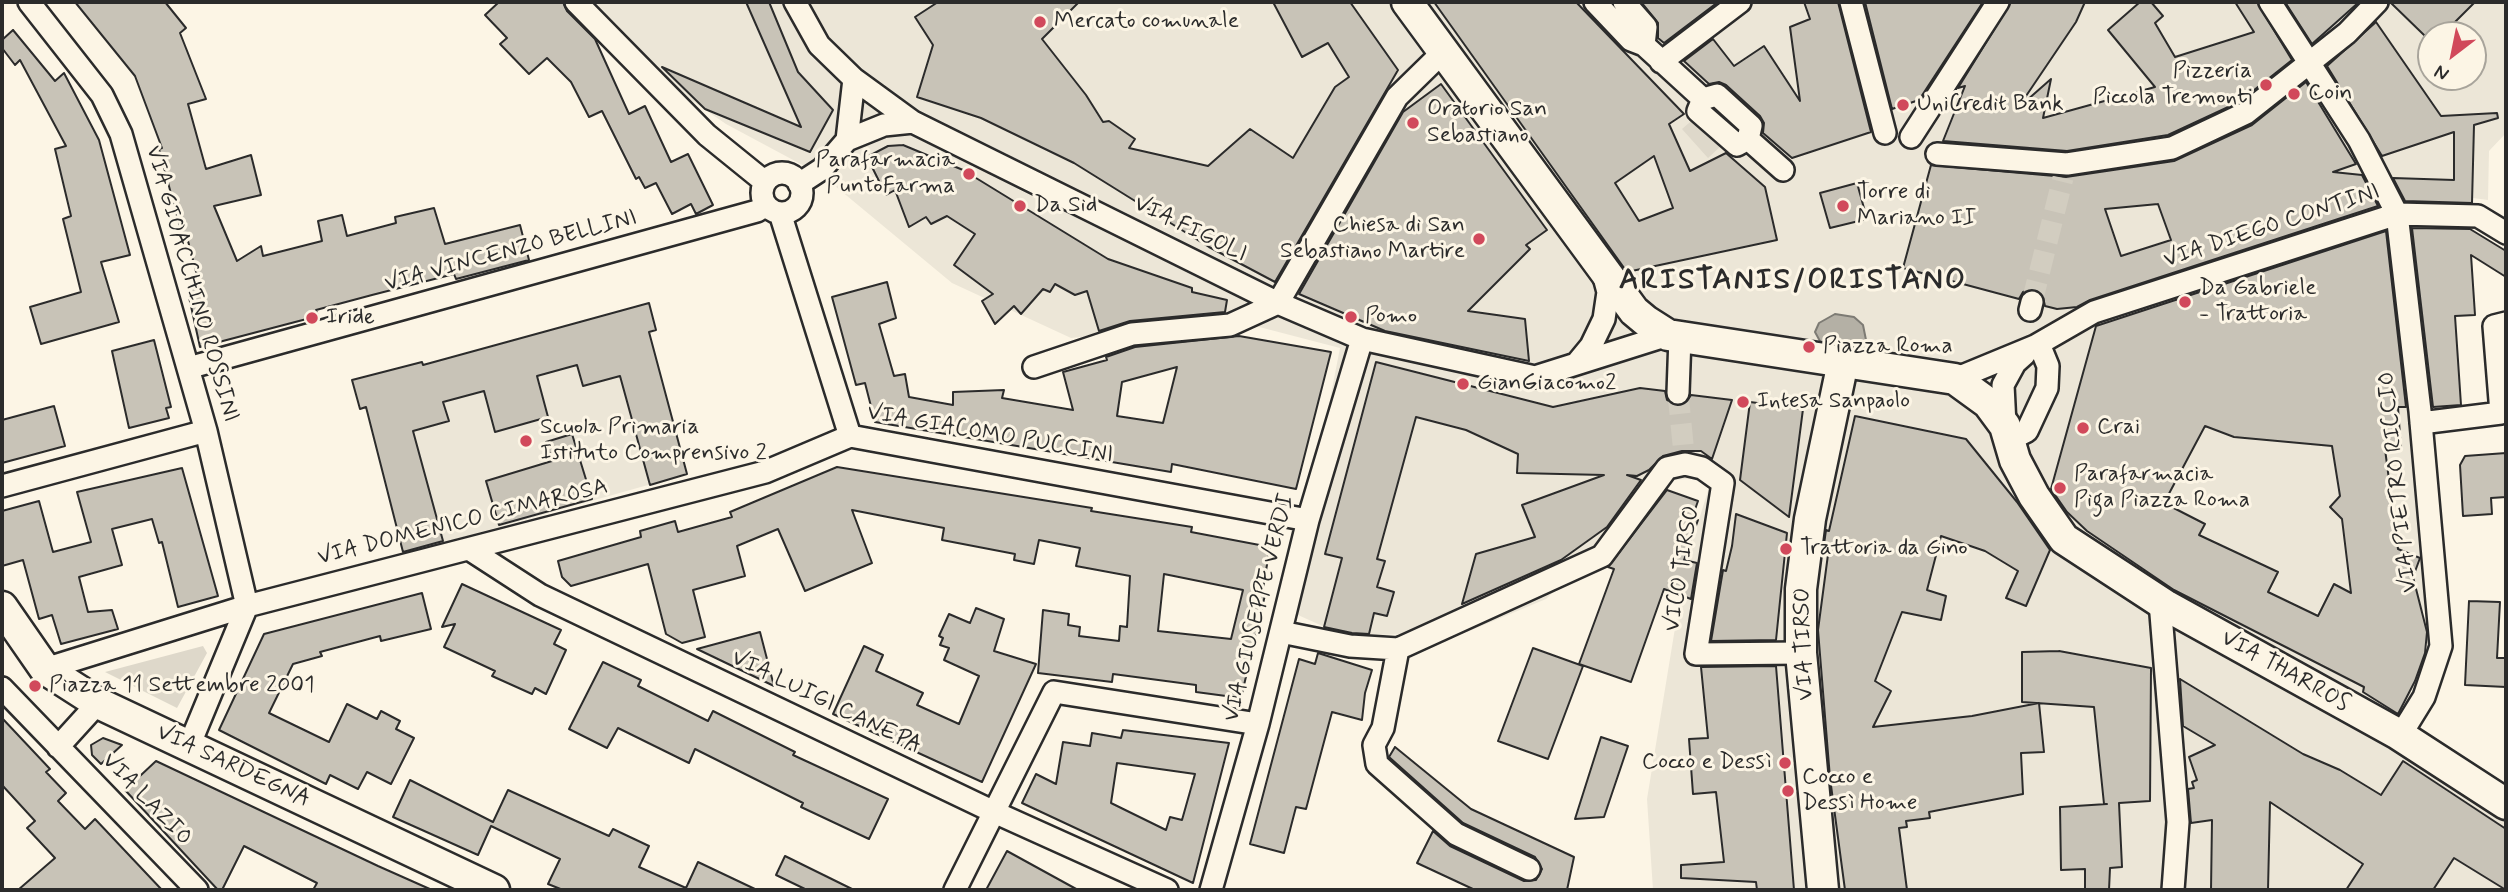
<!DOCTYPE html>
<meta charset="utf-8">
<style>
body{margin:0}
#map{position:relative;width:2508px;height:892px;overflow:hidden;background:#fcf5e5;font-family:Mynerve,sans-serif}
canvas{display:block}
.frame{position:absolute;inset:0;border:4px solid #2b2b2b;pointer-events:none}
.north{position:absolute;left:2417px;top:21px;width:70px;height:70px;box-sizing:border-box;background:#fcf5e5;border:2px solid #a8a49b;border-radius:50%;rotate:212deg;font-size:19px;font-weight:700;line-height:28px;text-align:center;color:#2b2b2b}
.north::after{content:'';display:block;margin:auto;width:24px;height:32px;background:#d1495b;clip-path:polygon(50% 0,100% 100%,50% 72%,0 100%)}
</style>
<div id="map">
<canvas width="2508" height="892"></canvas>
<div class="frame"></div>
<div class="north">N</div>
</div>
<script>
const c = document.querySelector('canvas').getContext('2d');
c.lineJoin = 'round';
function paint(path, color) { c.fillStyle = color; c.fill(path, 'evenodd'); }
const toPath = rows => new Path2D(rows.map(r => 'M' + r).join(''));
function stroke(path, color, width, dash) { c.strokeStyle = color; c.lineWidth = width; c.lineCap = dash ? 'butt' : 'round'; c.setLineDash(dash || []); c.stroke(path); }
function label(font, color, halo, rows, align = 'center') {
  c.font = font + ' Mynerve,sans-serif'; c.lineWidth = 6; c.setLineDash([]); c.textBaseline = 'middle'; c.strokeStyle = halo; c.fillStyle = color; for (const [text, x, y, turn = 0] of rows) {
    c.save(); c.translate(x, y); c.rotate((+turn || 0) * Math.PI / 180); c.textAlign = isNaN(turn) ? turn : align; if (halo) c.strokeText(text, 0, 0); c.fillText(text, 0, 0); c.restore();
  }
}
paint(toPath([
 [571,2,1715,2,1724,11,1736,2,2506,2,2506,133,2489,151,2488,200,2442,194,2385,211,2432,553,2403,744,2506,810,2506,890,1653,890,1647,799,1686,561,1712,478,1672,480,1632,505,1601,547,1546,599,1467,632,1345,636,1289,611,1340,348,1240,322,1071,338,952,283,823,176,726,124,660,79],
 [2431,35,2473,35,2473,77,2431,77],
 [649,303,656,330,649,333,687,474,403,554,366,408,360,409,352,380,422,362,424,365]
]), '#ece6d7');
paint(toPath([
 [1696,117,1722,145,1708,158,1682,129],
 [203,646,207,653,177,708,105,672]
]), '#ded8ca');
const water = toPath([
 [1835,314,1854,317,1863,325,1866,340,1858,348,1821,343,1815,332,1819,323,1835,314]
]);
paint(water, '#b4b0a5');
stroke(water, '#7d7b74', 2);
const building = toPath([
 [75,2,165,2,186,28,180,33,206,99,188,104,206,169,251,155,261,195,214,206,237,261,261,246,263,256,322,241,318,221,342,215,347,236,396,223,395,217,434,208,445,244,520,225,529,260,456,279,454,274,372,295,316,310,318,316,200,347,187,288,199,283,188,241,184,242,159,149,162,148,135,76,75,2],
 [499,2,563,2,567,11,595,39,629,114,645,106,671,162,688,154,713,205,696,214,691,204,672,214,656,183,645,188,639,177,636,179,602,111,589,117,571,82,547,58,529,74,500,44,507,38,485,15,499,2],
 [746,2,769,2,798,72,833,110,810,152,705,109,662,67,801,127,746,2],
 [938,2,1079,2,1042,39,1086,95,1103,122,1109,121,1135,139,1129,148,1208,166,1250,129,1293,158,1335,87,1349,77,1328,43,1302,57,1273,2,1350,2,1398,70,1275,282,1209,247,1074,163,981,118,917,97,933,45,915,17,938,2],
 [1434,2,1576,2,1684,114,1669,124,1690,171,1726,153,1765,187,1777,240,1627,272,1434,2],
 [1654,156,1673,208,1639,221,1615,183,1654,156],
 [1641,2,1718,2,1664,43,1658,38,1658,23,1641,2],
 [1804,2,1838,2,1871,132,1792,158,1763,133,1764,123,1760,116,1726,85,1719,82,1709,84,1684,61,1713,39,1734,66,1764,46,1800,101,1790,27,1810,19,1804,2],
 [1865,2,1983,2,1919,100,1892,109,1865,2],
 [2011,2,2085,2,2076,22,2024,99,2026,101,2051,79,2043,118,2155,87,2108,30,2140,2,2151,2,2163,16,2155,23,2175,57,2254,32,2235,2,2257,2,2292,60,2239,102,2168,135,2067,151,1943,141,1965,86,1958,88,2011,2],
 [2285,2,2359,2,2312,44,2285,2],
 [2390,2,2475,2,2442,35,2424,35,2390,2],
 [2376,22,2441,116,2497,113,2498,118,2474,125,2472,203,2405,201,2393,178,2454,180,2454,132,2382,156,2327,66,2376,22],
 [13,30,55,81,64,73,99,140,130,255,101,262,119,322,41,344,30,307,81,292,63,219,71,216,55,149,66,146,20,60,15,65,2,48,2,40,13,30],
 [2306,82,2356,164,2333,172,2362,175,2378,206,2090,300,2077,307,2057,309,2045,306,2042,293,2034,289,2023,292,2019,299,1903,268,1931,165,2066,177,2174,161,2252,125,2306,82],
 [2158,204,2171,240,2121,256,2105,209,2158,204],
 [1441,84,1547,230,1526,245,1530,249,1468,311,1525,319,1529,361,1385,331,1299,294,1403,112,1441,84],
 [903,145,963,170,1108,259,1192,288,1192,292,1227,300,1225,312,1130,321,1099,331,1087,291,1075,295,1055,284,1050,292,1043,289,1021,314,1014,306,995,324,982,301,993,294,954,265,975,234,947,216,931,224,926,217,909,227,895,190,886,195,867,157,888,146,903,145],
 [1857,183,1867,219,1830,228,1820,193,1857,183],
 [2412,228,2470,229,2506,251,2506,277,2471,255,2475,315,2455,316,2461,405,2433,407,2412,228],
 [2386,231,2406,407,2398,407,2401,450,2385,449,2398,549,2420,558,2413,577,2427,632,2425,653,2415,681,2398,714,2363,692,2364,687,2174,590,2087,531,2067,512,2051,489,2096,326,2386,231],
 [2205,426,2234,437,2332,446,2340,496,2330,507,2342,519,2351,593,2334,584,2318,616,2268,592,2278,572,2199,535,2205,524,2164,503,2205,426],
 [887,282,896,318,879,324,894,376,905,374,909,397,953,405,953,392,1004,390,1002,398,1073,410,1063,372,1107,360,1106,357,1135,347,1239,336,1331,352,1296,489,1172,464,1171,472,875,422,865,383,856,385,832,297,887,282],
 [1177,367,1163,423,1117,416,1122,382,1177,367],
 [649,303,656,330,649,332,687,474,650,485,620,376,583,386,577,365,537,376,548,417,495,432,484,391,443,402,449,421,413,431,443,541,403,552,366,407,360,409,352,380,422,362,423,365,649,303],
 [154,340,171,407,166,408,169,418,129,428,112,351,154,340],
 [1376,362,1553,407,1640,388,1665,391,1667,400,1677,406,1685,404,1691,395,1732,400,1712,459,1701,451,1682,451,1663,456,1649,470,1637,476,1627,475,1641,480,1607,527,1561,560,1462,604,1476,554,1535,537,1522,505,1604,475,1517,473,1518,454,1466,430,1416,417,1377,559,1385,561,1377,587,1394,592,1387,616,1374,613,1369,634,1352,633,1324,627,1342,558,1325,554,1376,362],
 [1750,402,1803,409,1789,517,1740,480,1750,402],
 [54,406,65,446,2,463,2,420,54,406],
 [1855,416,1966,439,2017,502,2050,550,2026,606,2006,598,2018,571,1985,551,1941,536,1927,590,1946,596,1941,620,1902,612,1875,681,1891,691,1873,727,1972,716,2039,703,2044,752,2021,753,2023,794,1929,812,1930,818,1906,821,1907,827,1899,828,1907,890,1845,890,1830,778,1818,630,1829,547,1824,544,1826,530,1829,531,1855,416],
 [572,434,592,499,499,525,486,481,552,461,546,442,572,434],
 [2506,453,2506,497,2491,498,2492,514,2463,516,2460,465,2465,456,2506,453],
 [837,467,1092,508,1091,511,1192,527,1191,532,1270,547,1262,594,1265,595,1241,698,1196,692,1196,685,1113,674,1112,682,1038,673,1043,610,1069,614,1068,625,1080,627,1079,636,1119,641,1120,626,1127,627,1130,576,1076,566,1080,548,1039,540,1034,564,1014,560,1015,554,942,540,944,528,852,510,872,563,805,591,778,529,737,546,745,576,693,590,705,637,682,643,666,634,648,564,571,586,562,577,558,561,641,537,640,531,675,521,678,532,732,517,730,512,837,467],
 [1164,574,1243,590,1231,639,1158,631,1164,574],
 [182,468,218,596,178,607,162,542,159,543,152,519,112,529,122,565,79,577,88,612,112,610,118,629,61,644,52,615,39,619,23,560,2,566,2,511,39,501,53,552,91,542,77,492,182,468],
 [1667,490,1698,501,1692,518,1698,520,1684,560,1697,563,1691,599,1664,589,1631,682,1579,664,1614,569,1608,567,1667,490],
 [1736,514,1787,533,1776,640,1711,641,1723,570,1726,571,1732,546,1736,514],
 [462,584,561,630,554,644,566,650,546,694,535,688,532,694,492,676,495,671,444,647,455,624,442,627,462,584],
 [422,593,431,629,381,641,380,636,320,652,322,656,293,664,269,713,329,742,347,704,377,719,381,711,400,721,396,729,414,738,391,784,367,772,358,789,330,775,326,784,219,730,264,634,422,593],
 [2469,601,2500,602,2497,658,2506,658,2506,687,2465,685,2469,601],
 [976,608,1004,619,994,651,1036,664,982,782,833,714,864,646,883,655,876,671,923,693,917,705,959,724,979,676,944,660,949,648,940,645,943,638,939,636,949,614,970,623,976,608],
 [760,632,774,686,697,649,760,632],
 [1533,648,1583,666,1548,759,1498,741,1533,648],
 [2059,651,2151,668,2150,801,2119,803,2122,867,2110,868,2109,890,2085,890,2085,869,2061,870,2060,807,2107,804,2104,804,2094,707,2022,702,2022,652,2059,651],
 [1318,653,1372,670,1365,693,1362,720,1332,712,1306,809,1296,807,1284,853,1250,844,1299,659,1315,664,1318,653],
 [603,662,641,680,638,686,708,721,713,711,795,752,793,755,888,799,869,839,801,807,803,803,695,749,689,763,618,728,607,748,569,729,603,662],
 [1776,666,1794,890,1757,890,1756,882,1681,878,1681,865,1724,862,1716,792,1693,794,1689,739,1708,738,1701,667,1776,666],
 [2180,679,2303,754,2340,770,2381,795,2403,761,2506,829,2506,890,2454,858,2433,890,2346,890,2363,864,2270,802,2268,890,2211,890,2212,820,2191,823,2188,789,2194,788,2192,782,2197,780,2189,757,2215,745,2183,726,2180,679],
 [2,718,50,769,46,772,66,793,58,801,85,829,95,819,162,890,18,890,55,858,27,828,35,821,2,785,2,718],
 [1123,730,1229,743,1193,883,1022,803,1036,774,1056,784,1063,742,1090,746,1092,733,1121,738,1123,730],
 [1117,763,1195,774,1182,820,1170,817,1166,830,1111,803,1117,763],
 [1601,737,1628,746,1604,817,1575,819,1601,737],
 [103,738,122,745,101,764,92,755,91,745,103,738],
 [1395,747,1471,809,1574,857,1567,890,1475,890,1417,863,1433,831,1450,846,1524,881,1536,880,1542,869,1535,857,1463,823,1389,757,1395,747],
 [156,761,378,866,432,890,313,890,317,883,244,846,222,890,218,890,125,790,156,761],
 [410,780,493,822,508,790,609,836,613,829,649,846,639,867,686,888,698,862,757,890,563,890,548,884,560,859,491,826,478,855,393,817,410,780],
 [1007,851,1078,890,986,890,1007,851],
 [785,856,854,890,807,890,776,875,785,856]
]);
paint(building, '#c8c3b7');
stroke(building, '#2b2b2b', 2);
stroke(toPath([
 [2032,302,2063,178],
 [1678,393,1684,454]
]), '#d2cdc0', 21, [21, 10]);
const street = toPath([
 [29,2,102,95,121,134,206,431,247,606],
 [576,2,707,135,765,182],
 [795,2,819,45,854,79,913,122,1278,303,1362,339,1535,377,1668,335],
 [1595,2,1631,40,1644,45],
 [1624,2,1646,27,1644,45,1703,99,1698,111,1737,145,1748,139,1783,170],
 [1851,2,1885,133],
 [2270,2,2359,140,2397,214,2420,411,2441,646,2424,697,2400,736],
 [1661,62,1740,2],
 [1703,99,1717,95,1751,126,1748,139],
 [1911,137,1998,2],
 [847,140,884,125,913,122],
 [1937,154,2067,164,2172,148,2246,113,2347,33,2377,2],
 '762 193a20 20 0 1 1 40 0a20 20 0 1 1-40 0Z',
 [799,184,822,169,847,140,854,79],
 [780,213,850,436],
 [2030,310,2032,302],
 [2506,323,2494,326,2501,413,2506,412],
 [1577,363,1591,346,1604,319,1608,292,1603,273],
 [1034,367,1132,334,1230,325,1278,303,1397,97,1443,52],
 [188,368,757,211,766,205],
 [1955,379,2035,346,2094,312,2397,214,2478,216,2506,233],
 [1678,393,1680,337],
 [2421,423,2501,413],
 [2005,425,2003,385,2015,363,2025,354],
 [850,436,1308,520],
 [2009,440,2027,431,2047,388,2048,366,2039,344],
 [2,486,206,431],
 [469,549,540,595,994,812,1167,890],
 [2160,602,2178,822,2173,890],
 [1281,632,1350,646,1398,649,1602,556,1667,468,1685,464,1702,468,1723,483,1696,654,1801,653],
 [1398,649,1383,728,1374,745,1377,764,1456,834,1529,869],
 [45,669,247,606,765,472,850,436],
 [2,688,197,890],
 [189,746,247,606],
 [58,747,98,703],
 [955,890,1054,692,1258,724],
 [1211,890,1258,724,1308,520,1362,339]
]);
const secondary = toPath([
 [1407,2,1634,311,1646,321,1668,335,1955,379,1988,403,2005,426,2015,460,2034,496,2064,539,2165,605,2398,734,2506,804],
 [2,607,45,669,98,703,494,890],
 [1823,890,1801,653,1801,589,1810,519,1843,362]
]);
stroke(street, '#2b2b2b', 26);
stroke(secondary, '#2b2b2b', 35);
stroke(street, '#fcf5e5', 21);
stroke(secondary, '#fcf5e5', 30);
for (const [x, y, r, color] of [
 [1040,22,7,"#d1495b"],
 [2266,85,7,"#d1495b"],
 [2294,94,7,"#d1495b"],
 [1903,105,7,"#d1495b"],
 [1413,123,7,"#d1495b"],
 [969,174,7,"#d1495b"],
 [1020,206,7,"#d1495b"],
 [1843,206,7,"#d1495b"],
 [1479,239,7,"#d1495b"],
 [2185,302,7,"#d1495b"],
 [1351,317,7,"#d1495b"],
 [312,318,7,"#d1495b"],
 [1809,347,7,"#d1495b"],
 [1463,384,7,"#d1495b"],
 [1743,402,7,"#d1495b"],
 [2083,428,7,"#d1495b"],
 [526,441,7,"#d1495b"],
 [2060,488,7,"#d1495b"],
 [1786,549,7,"#d1495b"],
 [35,686,7,"#d1495b"],
 [1785,763,7,"#d1495b"],
 [1788,791,7,"#d1495b"]
]) { const dot = new Path2D(); dot.arc(x, y, r, 0, 2 * Math.PI); c.fillStyle = color; c.fill(dot); stroke(dot, '#fcf5e5', 2.5); }
label('23px', '#2b2b2b', '#fcf5e5', [
 ["Mercato comunale",1054,22],
 ["Pizzeria",2252,72,"right"],
 ["Piccola Tremonti",2252,98,"right"],
 ["Coin",2308,94],
 ["UniCredit Bank",1917,105],
 ["Oratorio San",1427,110],
 ["Sebastiano",1427,136],
 ["Parafarmacia",955,161,"right"],
 ["PuntoFarma",955,187,"right"],
 ["Torre di",1857,193],
 ["Mariano II",1857,219],
 ["Da Sid",1034,206],
 ["Chiesa di San",1465,226,"right"],
 ["Sebastiano Martire",1465,252,"right"],
 ["Da Gabriele",2199,289],
 ["- Trattoria",2199,315],
 ["Pomo",1365,317],
 ["Iride",326,318],
 ["Piazza Roma",1823,347],
 ["GianGiacomo2",1477,384],
 ["Intesa Sanpaolo",1757,402],
 ["Scuola Primaria",540,428],
 ["Istituto Comprensivo 2",540,454],
 ["Crai",2097,428],
 ["Parafarmacia",2074,475],
 ["Piga Piazza Roma",2074,501],
 ["Trattoria da Gino",1800,549],
 ["Piazza 11 Settembre 2001",49,686],
 ["Cocco e Dessì",1771,763,"right"],
 ["Cocco e",1802,778],
 ["Dessì Home",1802,804]
], 'left');
label('23px', '#2b2b2b', '#fcf5e5', [
 ["VIA DIEGO CONTINI",2272,227,-18],
 ["VIA FIGOLI",1190,230,26],
 ["VIA VINCENZO BELLINI",511,252,-15],
 ["VIA GIOACCHINO ROSSINI",191,284,74],
 ["VIA GIACOMO PUCCINI",990,435,10],
 ["VIA PIETRO RICCIO",2399,482,-96],
 ["VIA DOMENICO CIMAROSA",463,523,-14],
 ["VICO TIRSO",1683,569,-81],
 ["VIA GIUSEPPE VERDI",1260,608,-76],
 ["VIA TIRSO",1805,644,-92],
 ["VIA THARROS",2285,672,29],
 ["VIA LUIGI CANEPA",826,703,26],
 ["VIA SARDEGNA",233,767,25],
 ["VIA LAZIO",146,800,46]
]);
c.letterSpacing = '2px';
label('bold 30px', '#2b2b2b', '#fcf5e5', [
 ["ARISTANIS/ORISTANO",1793,282]
]);
c.letterSpacing = '0px';
</script>
